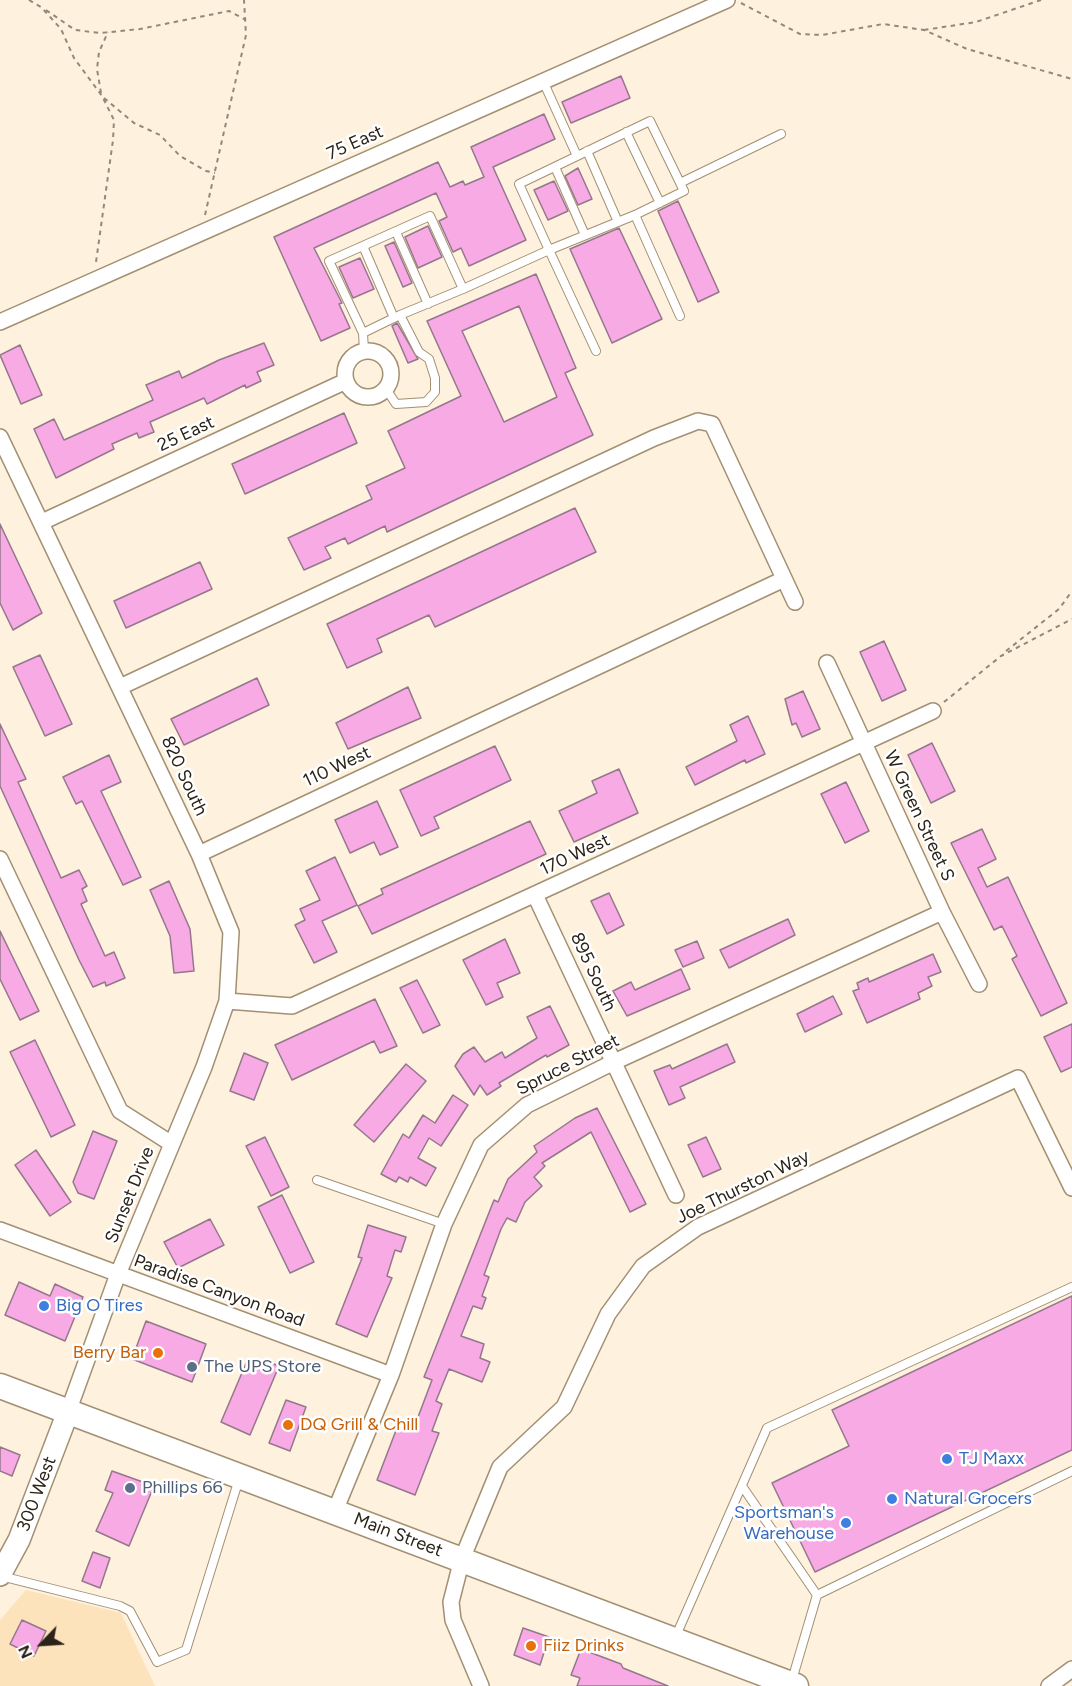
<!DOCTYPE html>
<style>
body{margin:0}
#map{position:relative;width:1072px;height:1686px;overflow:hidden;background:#fef1de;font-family:Figtree,sans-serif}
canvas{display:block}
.north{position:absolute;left:12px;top:1614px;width:60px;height:60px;-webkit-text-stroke:4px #fff;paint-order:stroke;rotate:245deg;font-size:16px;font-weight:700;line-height:24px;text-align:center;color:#2b2317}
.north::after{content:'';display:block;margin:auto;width:21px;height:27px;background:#2b2317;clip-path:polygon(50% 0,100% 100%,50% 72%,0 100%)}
</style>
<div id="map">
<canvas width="1072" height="1686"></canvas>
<div class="north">N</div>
</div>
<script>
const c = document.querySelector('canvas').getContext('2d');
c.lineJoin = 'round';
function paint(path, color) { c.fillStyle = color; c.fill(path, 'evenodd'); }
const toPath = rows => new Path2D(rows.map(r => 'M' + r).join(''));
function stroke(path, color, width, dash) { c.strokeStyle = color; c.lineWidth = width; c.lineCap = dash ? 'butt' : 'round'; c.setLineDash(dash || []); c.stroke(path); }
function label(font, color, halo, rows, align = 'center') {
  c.font = font + ' Figtree,sans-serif'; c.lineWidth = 5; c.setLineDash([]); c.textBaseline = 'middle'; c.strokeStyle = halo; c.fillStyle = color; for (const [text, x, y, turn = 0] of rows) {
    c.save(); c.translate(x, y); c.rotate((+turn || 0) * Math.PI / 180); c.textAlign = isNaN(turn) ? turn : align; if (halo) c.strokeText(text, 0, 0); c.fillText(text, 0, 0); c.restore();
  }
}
paint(toPath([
 [26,1590,121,1613,155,1686,0,1686,0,1620]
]), '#fce3bc');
const building = toPath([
 [621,76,630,98,571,123,562,102,621,76],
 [544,114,555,139,493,167,526,240,469,266,461,248,453,252,439,221,447,217,436,193,314,248,342,303,339,304,350,328,321,341,274,237,438,162,450,187,463,181,465,185,484,177,471,147,544,114],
 [578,168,592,199,578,205,565,176,578,168],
 [554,181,568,211,548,220,534,190,554,181],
 [678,201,719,292,698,302,658,211,678,201],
 [428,226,442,257,418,268,405,237,428,226],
 [619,228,662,319,612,343,570,249,619,228],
 [394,242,412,283,403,287,385,246,394,242],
 [360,258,374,289,353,298,339,267,360,258],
 [536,274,576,368,565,373,593,435,387,532,385,526,348,544,345,538,325,547,331,558,304,570,288,538,372,499,366,486,405,468,388,431,461,396,427,321,536,274],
 [519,306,557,397,504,422,462,331,519,306],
 [397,323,418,359,408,363,392,326,397,323],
 [264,343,274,365,257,372,261,381,246,388,245,385,207,404,204,398,150,422,154,432,139,438,137,433,112,444,114,449,56,478,34,429,54,419,64,440,153,400,146,385,179,371,182,378,219,360,264,343],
 [20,345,42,395,21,404,0,355,20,345],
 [344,413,357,443,245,494,232,464,344,413],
 [575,508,596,552,435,627,429,615,377,639,382,652,347,668,327,624,575,508],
 [0,524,42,613,13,630,0,603,0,524],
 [200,562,212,589,126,628,114,601,200,562],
 [884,641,906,690,882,701,860,652,884,641],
 [40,655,72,724,45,736,13,667,40,655],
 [257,678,269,705,184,745,171,719,257,678],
 [408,687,421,718,348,749,336,723,408,687],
 [803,691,820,729,802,737,796,723,792,725,785,699,803,691],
 [748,716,765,754,746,763,745,760,695,785,686,767,737,741,730,725,748,716],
 [0,724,26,779,18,782,61,878,79,870,87,886,82,889,87,901,81,904,105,956,114,952,125,978,106,986,105,982,93,987,79,960,0,786,0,724],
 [932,743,955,791,931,803,908,755,932,743],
 [495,746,511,780,434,817,439,828,421,836,400,790,495,746],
 [109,755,121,782,101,791,141,877,123,885,82,801,76,804,63,777,109,755],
 [619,769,638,813,574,842,559,811,597,793,592,781,619,769],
 [846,782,869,831,845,843,821,794,846,782],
 [377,801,398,847,380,855,374,842,350,853,335,820,377,801],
 [530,821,546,854,372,934,358,906,383,894,381,889,530,821],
 [982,829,996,859,978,868,987,887,1008,877,1067,1003,1041,1016,1012,959,1017,956,1002,926,994,930,951,843,982,829],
 [335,857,357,905,322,921,337,952,314,963,295,925,305,920,300,909,320,900,306,871,335,857],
 [169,881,190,929,194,971,174,973,170,936,150,890,169,881],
 [609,893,624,925,607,934,591,901,609,893],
 [788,919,795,935,729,968,720,950,788,919],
 [0,931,39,1011,20,1020,0,979,0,931],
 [505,939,520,973,497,983,503,997,486,1005,463,960,505,939],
 [697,941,704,958,683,967,675,950,697,941],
 [933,954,941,972,928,977,932,986,918,993,920,999,867,1023,853,991,859,989,857,983,868,978,869,982,933,954],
 [681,969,690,989,627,1016,613,991,631,982,635,990,681,969],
 [417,980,440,1025,423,1033,400,988,417,980],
 [833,996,842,1014,805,1032,797,1014,833,996],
 [375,999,397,1046,380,1053,374,1041,292,1080,275,1045,375,999],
 [550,1006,569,1045,547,1057,546,1055,499,1083,501,1086,487,1095,480,1085,474,1095,455,1066,463,1054,474,1047,485,1062,502,1052,505,1058,537,1038,527,1017,550,1006],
 [1072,1024,1072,1067,1061,1072,1044,1037,1072,1024],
 [35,1040,75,1125,51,1137,10,1052,35,1040],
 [727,1044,735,1062,680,1087,685,1098,669,1105,654,1071,670,1065,672,1069,727,1044],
 [244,1053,268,1063,254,1100,230,1091,244,1053],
 [406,1064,426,1081,374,1142,354,1125,406,1064],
 [453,1095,468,1105,441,1146,429,1138,418,1158,436,1168,426,1186,410,1177,408,1182,399,1177,396,1182,381,1174,403,1134,409,1138,423,1115,435,1123,453,1095],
 [597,1108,646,1204,630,1212,591,1132,542,1163,545,1166,534,1177,542,1186,525,1202,516,1222,507,1218,501,1229,484,1275,489,1277,482,1296,486,1298,482,1309,473,1306,461,1336,484,1344,480,1358,490,1362,482,1382,449,1369,436,1401,442,1404,432,1431,439,1433,415,1495,377,1480,400,1420,415,1425,432,1380,424,1377,494,1200,498,1202,508,1179,537,1152,534,1146,575,1118,597,1108],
 [93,1131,117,1141,94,1199,78,1193,73,1182,93,1131],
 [265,1137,289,1187,271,1196,246,1146,265,1137],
 [706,1137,721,1169,703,1177,688,1145,706,1137],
 [36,1150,71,1202,50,1216,15,1165,36,1150],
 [282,1195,314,1262,290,1273,258,1207,282,1195],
 [210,1219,224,1245,178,1268,164,1242,210,1219],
 [368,1225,406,1237,401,1252,395,1250,387,1276,392,1278,367,1337,336,1324,362,1258,358,1257,368,1225],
 [19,1282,50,1296,55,1284,83,1297,65,1341,5,1315,19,1282],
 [1072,1296,1072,1450,815,1572,772,1483,849,1446,832,1410,1072,1296],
 [146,1321,206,1344,192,1382,132,1359,146,1321],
 [264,1360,279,1366,250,1435,221,1422,247,1361,261,1367,264,1360],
 [286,1400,306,1407,290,1451,269,1443,286,1400],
 [0,1447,20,1455,12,1476,0,1471,0,1447],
 [112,1471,154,1486,129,1546,96,1531,113,1493,105,1490,112,1471],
 [93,1552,110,1558,100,1588,82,1581,93,1552],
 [22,1620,46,1631,34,1656,10,1644,22,1620],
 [523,1628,549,1637,540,1665,514,1655,523,1628],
 [581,1649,621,1664,623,1668,668,1686,577,1686,580,1678,571,1675,581,1649]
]);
paint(building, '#f7aae3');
stroke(building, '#95778c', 1.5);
const lane = toPath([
 [543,81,577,156],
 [626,132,660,203],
 [587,151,618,222],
 [555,167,585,235],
 [680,183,781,134],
 [635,215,549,250,519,184,650,121,684,191,635,215,680,316],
 [396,232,428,304],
 [363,246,394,318],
 [463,289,549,250,596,351],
 [363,333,329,261,430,216,463,289,400,315],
 [364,351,363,333,400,315,419,352,429,359,435,378,435,392,426,402,396,404,386,389],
 [317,1180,444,1224],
 [742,1486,817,1595],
 [1,1576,120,1606,130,1611,157,1662,186,1650,239,1479],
 [675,1638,767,1428,1072,1287],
 [792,1680,817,1595,1072,1471]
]);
const street = toPath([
 [0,322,727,0],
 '345 374a23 23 0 1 1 46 0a23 23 0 1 1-46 0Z',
 [0,437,199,854,231,932,227,1001,204,1067,172,1144],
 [42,522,346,381],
 [827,663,942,912,979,984],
 [120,687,654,438,698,421,712,424,795,602],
 [199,854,784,579],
 [0,859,120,1111,172,1144,118,1274,68,1412],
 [535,895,676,1195],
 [227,1001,292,1006,933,711],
 [0,1230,391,1375],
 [335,1511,391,1375,444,1224,481,1145,527,1105,614,1062,942,912],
 [481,1686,453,1620,451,1602,462,1559,500,1467,564,1407,608,1314,643,1266,698,1227,1018,1078,1072,1188],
 [1049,1686,1072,1669]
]);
const secondary = toPath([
 [0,1575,19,1540,68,1412]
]);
const primary = toPath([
 [0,1386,796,1686]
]);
stroke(lane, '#a39072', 10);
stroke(street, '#a39072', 18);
stroke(secondary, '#a39072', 24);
stroke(primary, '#a39072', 27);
stroke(toPath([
 [29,0,41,7,61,29,74,58,102,96,114,120,113,140,96,262],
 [741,3,800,34,822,35,883,24,924,30,967,49,1072,79],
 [46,10,75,30,101,33,140,29,229,11,246,20],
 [924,30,976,22,1041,0],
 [101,93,97,69,99,52,108,32],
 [104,98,134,123,160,135,180,156,206,171,215,173],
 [205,215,246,35,244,0],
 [1006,651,1059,609,1072,591],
 [944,702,1001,656,1072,619]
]), '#938879', 2, [4.5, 4.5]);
stroke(lane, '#fff', 8);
stroke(street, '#fff', 15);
stroke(secondary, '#fff', 21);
stroke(primary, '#fff', 24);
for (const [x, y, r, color] of [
 [44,1306,6,"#3f7fe0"],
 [158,1353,6,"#e8710a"],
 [192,1367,6,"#5c6f8a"],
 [288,1425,6,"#e8710a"],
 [947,1459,6,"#3f7fe0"],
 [130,1488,6,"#5c6f8a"],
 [892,1499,6,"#3f7fe0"],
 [846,1523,6,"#3f7fe0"],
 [531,1646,6,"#e8710a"]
]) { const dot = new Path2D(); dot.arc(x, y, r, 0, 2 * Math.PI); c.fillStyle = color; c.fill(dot); stroke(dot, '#fff', 2); }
label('18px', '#2b2317', '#fff', [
 ["75 East",355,143,-24],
 ["25 East",186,434,-25],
 ["110 West",337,767,-25],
 ["820 South",184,776,65],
 ["W Green Street S",919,816,65],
 ["170 West",575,855,-25],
 ["895 South",593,972,65],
 ["Spruce Street",568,1065,-27],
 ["Joe Thurston Way",743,1187,-26],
 ["Sunset Drive",130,1195,-68],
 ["Paradise Canyon Road",219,1291,20],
 ["300 West",37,1494,-69],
 ["Main Street",398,1535,21]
]);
label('18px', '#366cbe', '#fff', [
 ["Big O Tires",56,1306],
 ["TJ Maxx",959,1459],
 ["Natural Grocers",904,1499],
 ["Sportsman's",834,1513,"right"],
 ["Warehouse",834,1534,"right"]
], 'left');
label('18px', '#c56008', '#fff', [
 ["Berry Bar",146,1353,"right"],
 ["DQ Grill & Chill",300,1425],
 ["Fiiz Drinks",543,1646]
], 'left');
label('18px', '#4e5e75', '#fff', [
 ["The UPS Store",204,1367],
 ["Phillips 66",142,1488]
], 'left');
</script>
